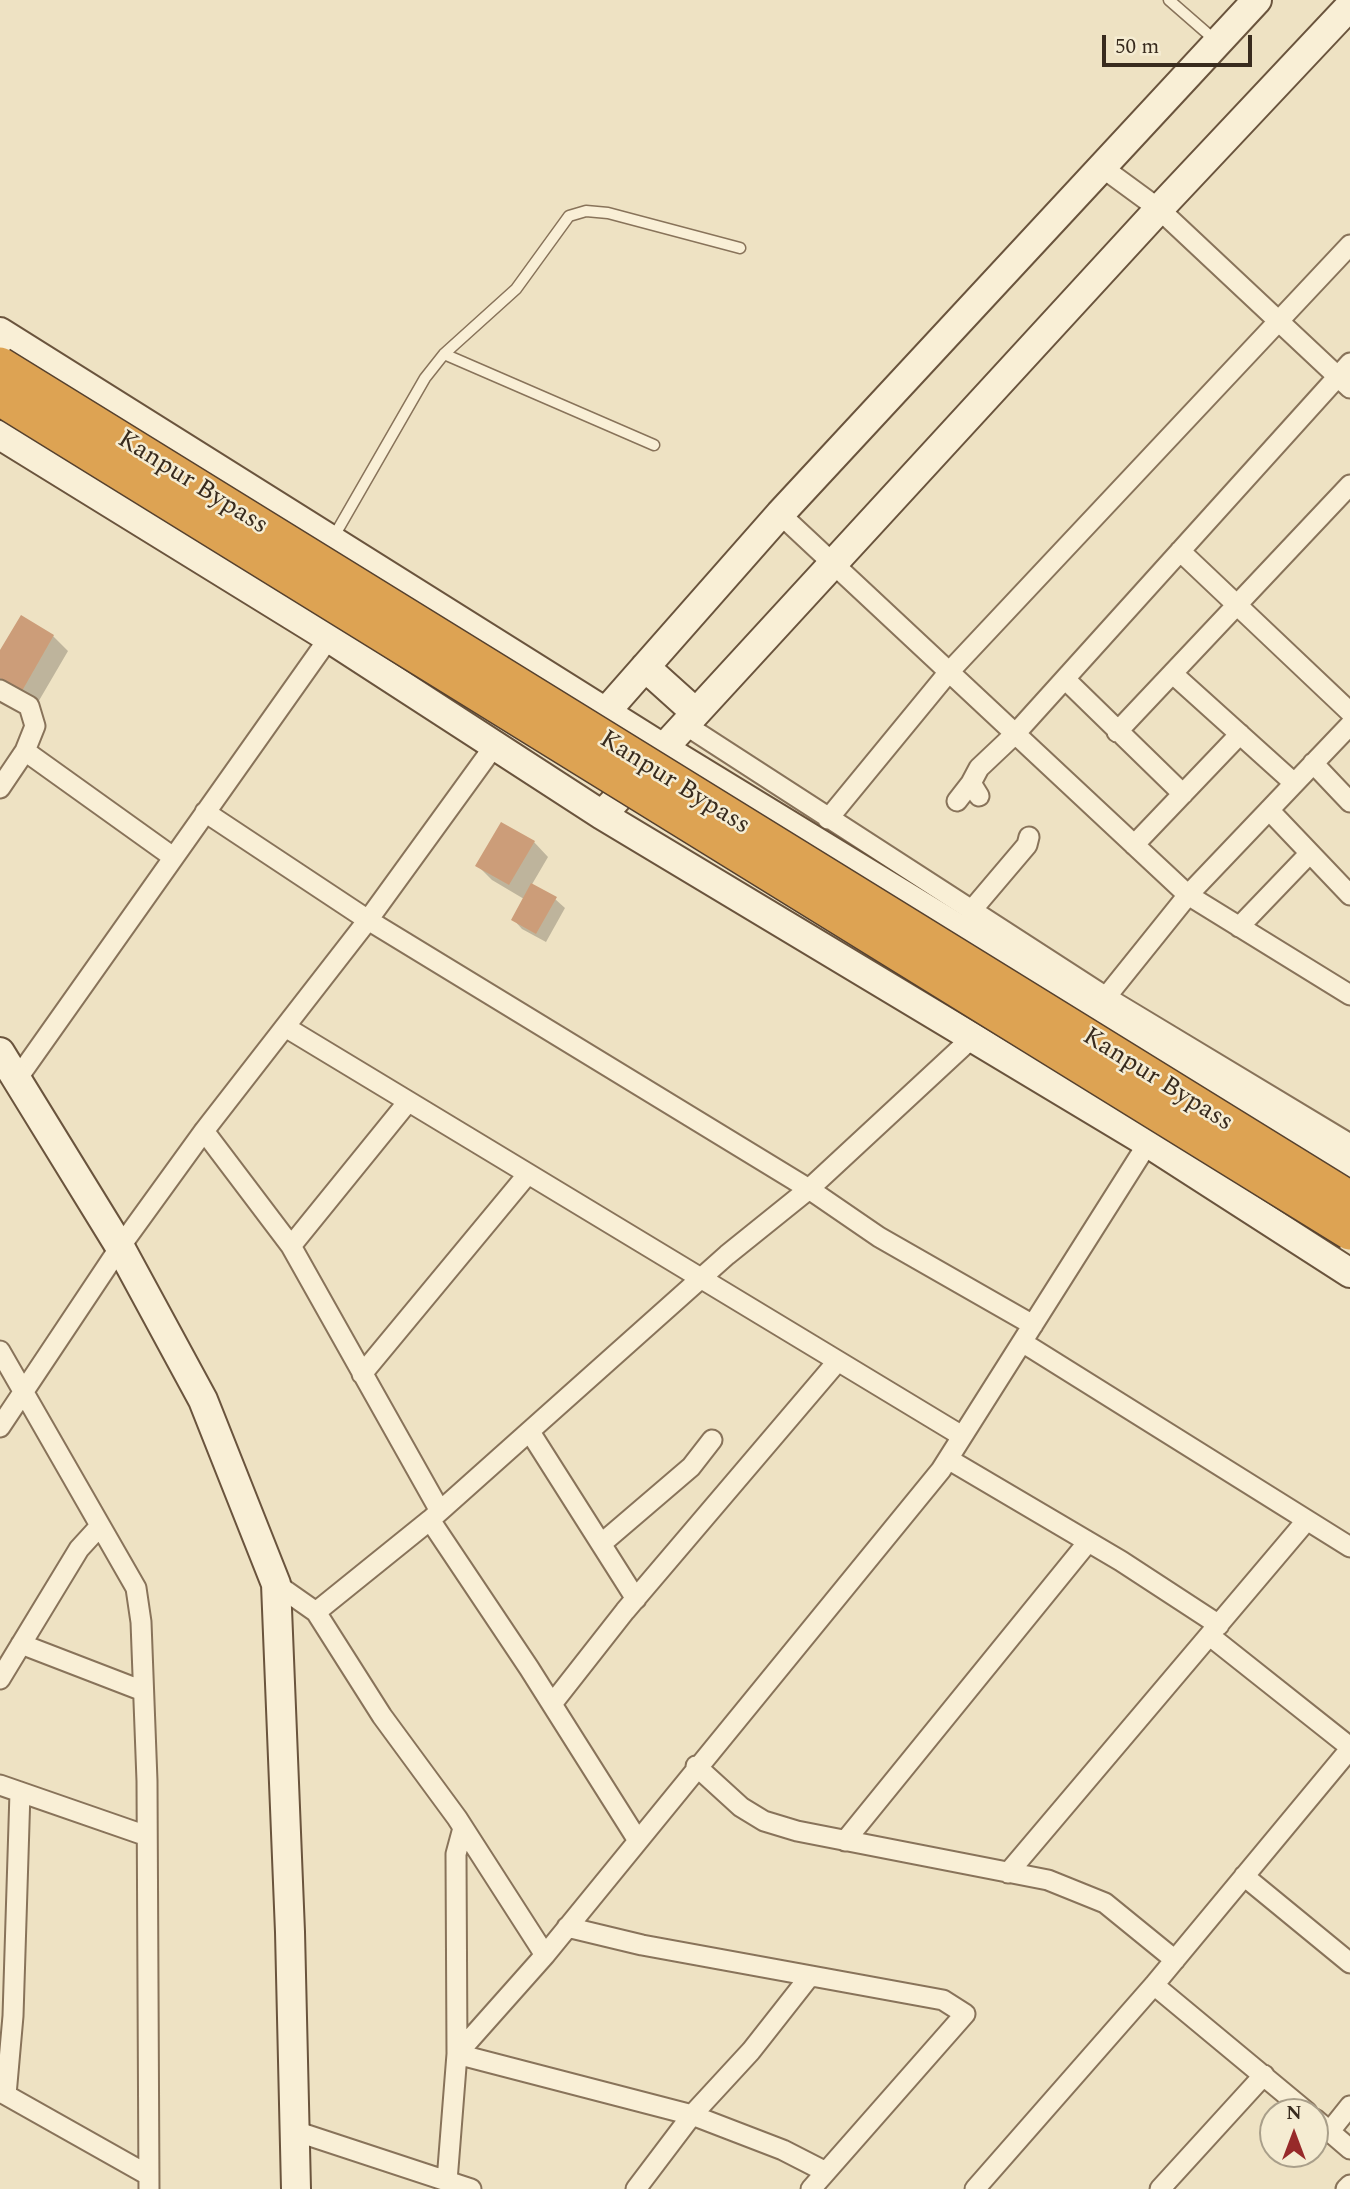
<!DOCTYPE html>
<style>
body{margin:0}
#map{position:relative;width:1350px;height:2189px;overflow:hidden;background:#eee2c3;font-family:Spectral,serif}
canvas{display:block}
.north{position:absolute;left:1259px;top:2098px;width:70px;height:70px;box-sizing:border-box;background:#f5ecd2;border:2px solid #a99f8a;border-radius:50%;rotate:0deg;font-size:19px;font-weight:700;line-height:28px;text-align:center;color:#382b1e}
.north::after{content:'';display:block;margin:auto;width:24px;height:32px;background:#972a2a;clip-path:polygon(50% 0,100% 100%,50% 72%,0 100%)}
.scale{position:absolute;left:1102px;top:35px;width:150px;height:32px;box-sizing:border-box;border:4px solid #382b1e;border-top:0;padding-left:9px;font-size:21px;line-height:24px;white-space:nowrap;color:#382b1e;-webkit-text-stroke:5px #f5ecd2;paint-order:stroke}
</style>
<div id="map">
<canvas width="1350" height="2189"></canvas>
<div class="north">N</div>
<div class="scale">50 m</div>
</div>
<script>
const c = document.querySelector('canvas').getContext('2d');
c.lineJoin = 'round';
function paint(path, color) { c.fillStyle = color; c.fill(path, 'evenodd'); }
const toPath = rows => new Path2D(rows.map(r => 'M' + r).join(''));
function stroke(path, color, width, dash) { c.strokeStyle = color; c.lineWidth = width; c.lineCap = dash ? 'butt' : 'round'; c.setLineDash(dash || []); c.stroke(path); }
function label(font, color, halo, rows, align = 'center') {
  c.font = font + ' Spectral,serif'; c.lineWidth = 5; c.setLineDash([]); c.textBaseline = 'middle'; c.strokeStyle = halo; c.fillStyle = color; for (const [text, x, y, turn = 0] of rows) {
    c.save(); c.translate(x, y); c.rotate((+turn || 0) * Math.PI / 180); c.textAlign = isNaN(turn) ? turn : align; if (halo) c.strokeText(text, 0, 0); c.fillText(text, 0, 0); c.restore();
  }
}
paint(toPath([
 [21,618,53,636,68,651,37,704,0,680,0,654],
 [534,842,548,857,531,886,555,899,565,908,546,942,522,929,513,919,524,899,492,880,478,866]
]), '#0003');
paint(toPath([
 [21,615,54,635,22,691,0,678,0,650],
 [501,822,535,841,509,885,475,866],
 [531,883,557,897,536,934,511,920]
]), '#cc9d79');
const lane = toPath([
 [1169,0,1216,41],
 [444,354,654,445],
 [333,538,425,378,444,354,516,289,569,216,586,211,608,213,740,248]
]);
const street = toPath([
 [1103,168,1159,209,1350,388],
 [780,514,1188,895,1350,995],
 [1180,551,1350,712],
 [1173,674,1294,783],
 [1065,679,1183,794],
 [0,690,29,706,35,726,25,751,0,788],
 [684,724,1106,997,1350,1144],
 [1117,732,1350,485],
 [25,751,173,857],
 [1313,763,1350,802],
 [979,796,971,783,979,768,1015,734,1350,363],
 [957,801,971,783],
 [1269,810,1350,895],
 [205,812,368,920,809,1189,879,1237,1033,1325],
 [828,819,948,673,1350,245],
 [1134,845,1240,734],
 [971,911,1027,845,1029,837],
 [1239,927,1310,853],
 [1106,997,1188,895,1350,725],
 [287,1028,962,1436],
 [17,1079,329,638],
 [204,1131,291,1246,440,1511],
 [291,1246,407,1103],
 [1022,1342,1350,1547],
 [0,1351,136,1588,141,1622,147,1781,149,2189],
 [362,1374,527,1175],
 [0,1427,120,1247,204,1131,368,920,495,745],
 [530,1432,636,1599],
 [948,1459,1121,1561,1219,1625],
 [430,1520,529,1668,637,1839],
 [601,1544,691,1467,712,1440],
 [276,1584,316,1612,382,1716,457,1818,545,1955],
 [316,1612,430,1520,727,1255,809,1189,973,1037],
 [1210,1636,1350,1747],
 [21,1644,143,1691],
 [0,1679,79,1549,100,1526],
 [552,1704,625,1611,837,1362],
 [696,1766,741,1807,764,1821,797,1831,1048,1880,1105,1903,1175,1960],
 [0,1785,147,1836],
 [20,1792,13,2016,6,2095,148,2175],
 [845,1841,1088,1542],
 [1008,1873,1307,1520],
 [1244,1876,1350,1963],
 [567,1927,642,1945,943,2000,965,2014,811,2189],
 [1154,1985,1307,2112],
 [1315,2119,1350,2149],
 [295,2131,471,2189],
 [1330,2131,1350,2106],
 [826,2172,783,2150,692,2115,457,2054,545,1955,941,1470,1148,1143],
 [447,2181,457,2054,456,1854,463,1828],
 [636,2189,692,2115,751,2051,810,1976],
 [975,2189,1154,1985,1350,1749],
 [1160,2189,1264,2075],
 [1346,2189,1350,2185]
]);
const secondary = toPath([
 [0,332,663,748,1350,1168],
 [0,435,329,638,602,815,1148,1143,1350,1273],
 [645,667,695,712],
 [595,724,780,514,1257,0],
 [602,815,1159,209,1350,6],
 [0,1052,120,1247,203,1400,276,1584,290,1932,296,2189]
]);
stroke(lane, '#88735a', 13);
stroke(street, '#88735a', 23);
stroke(secondary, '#6a543d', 32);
stroke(lane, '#f9efd6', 10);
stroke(street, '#f9efd6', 19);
stroke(secondary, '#f9efd6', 28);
const highwayBridge = toPath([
 [0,365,1350,1199],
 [0,398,1350,1232]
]);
stroke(highwayBridge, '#56412e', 38, []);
stroke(highwayBridge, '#dda353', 35);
label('26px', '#382b1e', '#f5ecd2', [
 ["Kanpur Bypass",192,484,32],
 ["Kanpur Bypass",674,784,32],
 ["Kanpur Bypass",1157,1081,32]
]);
</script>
